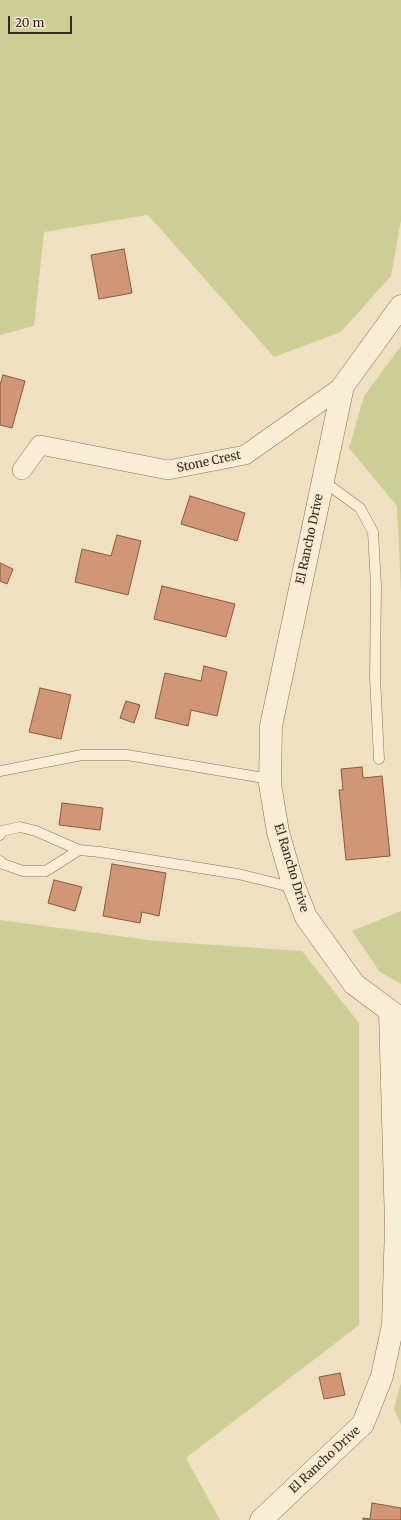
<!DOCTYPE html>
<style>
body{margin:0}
#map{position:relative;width:401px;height:1520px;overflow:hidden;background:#f0e0c2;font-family:Merriweather,serif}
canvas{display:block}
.scale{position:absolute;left:8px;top:16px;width:64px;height:18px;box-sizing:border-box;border:2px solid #3a291d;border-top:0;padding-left:5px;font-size:12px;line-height:14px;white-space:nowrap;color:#3a291d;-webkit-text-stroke:3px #f7ead2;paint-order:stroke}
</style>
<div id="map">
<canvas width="401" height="1520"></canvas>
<div class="scale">20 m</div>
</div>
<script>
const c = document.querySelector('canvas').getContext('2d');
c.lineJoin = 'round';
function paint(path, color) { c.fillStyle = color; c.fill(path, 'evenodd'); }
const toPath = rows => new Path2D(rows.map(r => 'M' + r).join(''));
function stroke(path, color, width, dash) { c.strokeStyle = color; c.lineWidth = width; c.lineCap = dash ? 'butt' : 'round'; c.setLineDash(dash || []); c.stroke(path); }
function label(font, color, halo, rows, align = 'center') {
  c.font = font + ' Merriweather,serif'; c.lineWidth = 3.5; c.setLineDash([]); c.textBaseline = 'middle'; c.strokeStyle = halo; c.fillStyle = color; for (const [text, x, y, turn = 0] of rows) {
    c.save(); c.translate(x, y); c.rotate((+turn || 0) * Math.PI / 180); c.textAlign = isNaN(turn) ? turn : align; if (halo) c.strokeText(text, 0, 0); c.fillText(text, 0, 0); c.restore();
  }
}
paint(toPath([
 [0,0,401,0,401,220,391,276,341,332,274,357,148,215,44,232,34,326,0,335],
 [401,346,401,592,397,506,349,448,364,396],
 [401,911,401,984,380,972,352,931],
 [0,920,156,941,302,951,359,1023,359,1325,186,1458,220,1520,0,1520],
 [401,1383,401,1425,394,1409]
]), '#cbcf95');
const building = toPath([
 [124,249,132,293,99,299,91,255,124,249],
 [3,375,25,381,12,428,0,425,0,385,3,375],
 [190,496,245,513,237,541,181,524,190,496],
 [117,535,141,541,128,595,75,582,82,549,111,556,117,535],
 [0,563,13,569,7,584,0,581,0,563],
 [162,586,235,604,226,637,154,619,162,586],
 [204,666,227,672,217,716,191,710,188,726,155,718,165,673,201,681,204,666],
 [40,688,71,695,61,739,29,732,40,688],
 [126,701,140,705,134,723,120,718,126,701],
 [362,767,363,778,382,776,390,856,346,860,339,790,343,790,341,769,362,767],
 [62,803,103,808,100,830,59,825,62,803],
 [112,864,166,873,159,916,142,912,140,923,103,916,112,864],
 [54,880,82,887,75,911,48,903,54,880],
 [340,1373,345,1395,324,1399,319,1377,340,1373],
 [372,1503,401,1508,401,1520,363,1520,363,1518,370,1519,372,1503]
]);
paint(building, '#d09676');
stroke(building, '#8b573d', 1);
const service = toPath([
 [323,481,360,508,373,532,376,586,375,677,379,759],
 [0,771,82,755,127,755,270,779],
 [0,835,2,831,20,827,36,831,79,850,100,852,238,874,295,888],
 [0,861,3,864,23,871,46,871,79,850]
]);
const minor = toPath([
 [22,470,40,445,168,470,245,455,343,386]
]);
const tertiary = toPath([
 [401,306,343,386,271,726,270,784,278,832,293,884,306,917,354,984,401,1019],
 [261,1520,363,1424,382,1376,393,1325,396,1225,390,1012]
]);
stroke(service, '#8b7058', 11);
stroke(minor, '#8b7058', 20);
stroke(tertiary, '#8b7058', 23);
stroke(service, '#faedd6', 10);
stroke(minor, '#faedd6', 19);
stroke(tertiary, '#faedd6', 22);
label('12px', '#3a291d', '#f7ead2', [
 ["Stone Crest",209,462,-12],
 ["El Rancho Drive",310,539,-78],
 ["El Rancho Drive",291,868,73],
 ["El Rancho Drive",325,1460,-43]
]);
</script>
